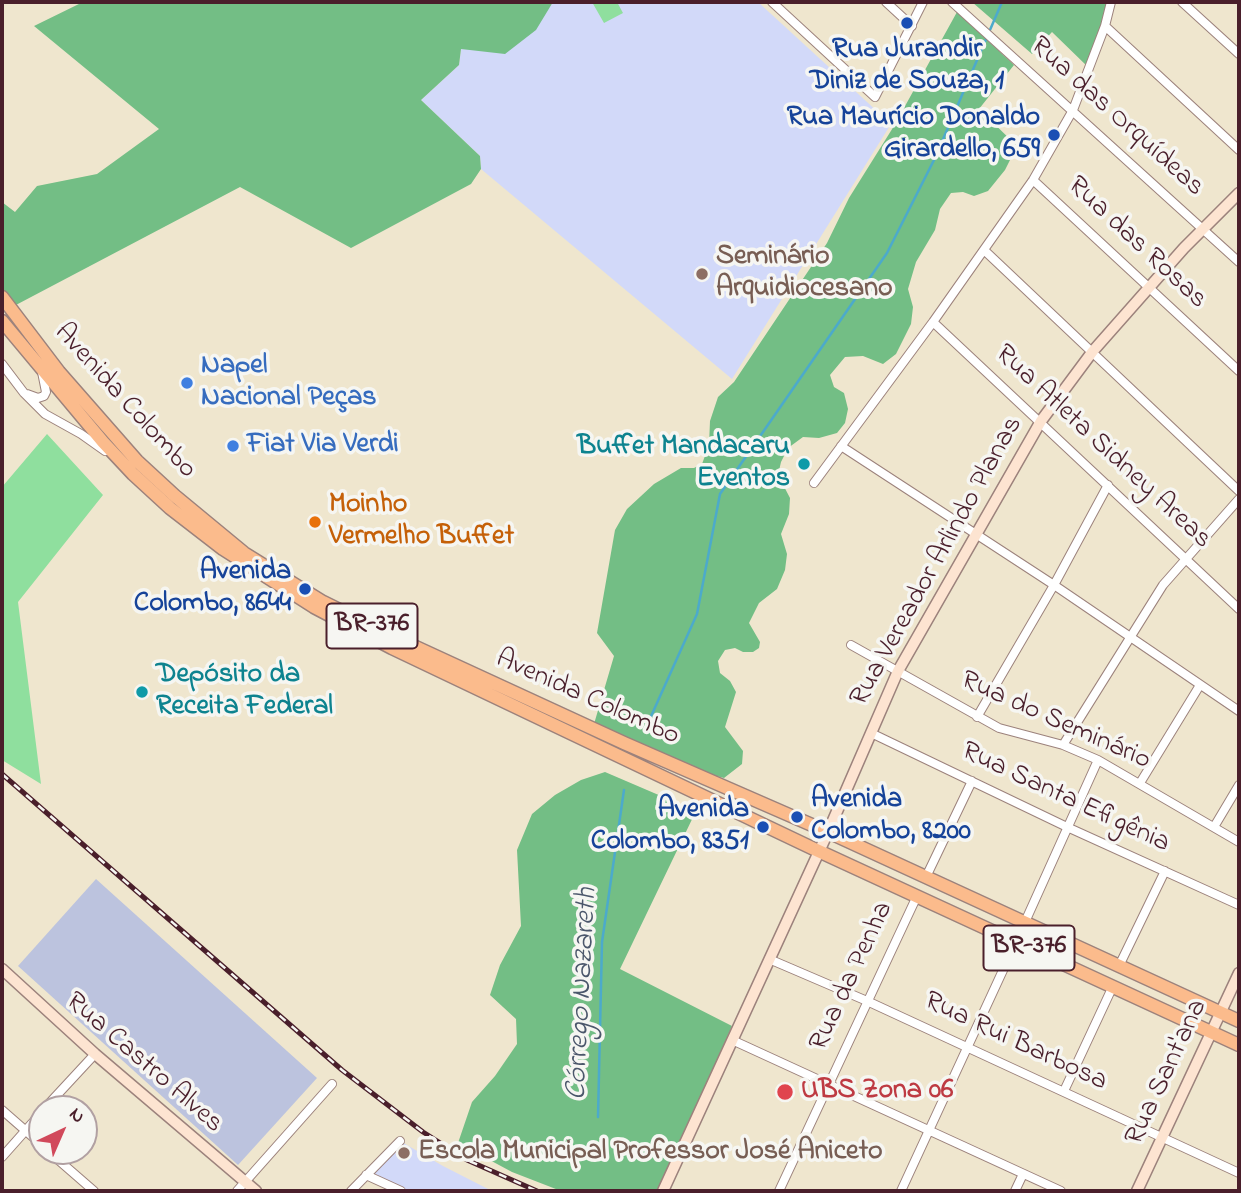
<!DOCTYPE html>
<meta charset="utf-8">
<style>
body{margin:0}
#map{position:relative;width:1241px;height:1193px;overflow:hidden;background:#efe6ce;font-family:"Indie Flower",sans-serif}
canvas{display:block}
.frame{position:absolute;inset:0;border:4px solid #4a1f2b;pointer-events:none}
.north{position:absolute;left:28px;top:1095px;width:70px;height:70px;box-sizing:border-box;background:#f6f6f2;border:2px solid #b1a0a2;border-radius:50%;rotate:44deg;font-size:19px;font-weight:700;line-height:28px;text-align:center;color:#4a1f2b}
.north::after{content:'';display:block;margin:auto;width:24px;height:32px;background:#d1495b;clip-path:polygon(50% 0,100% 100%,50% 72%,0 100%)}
</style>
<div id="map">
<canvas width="1241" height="1193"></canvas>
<div class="frame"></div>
<div class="north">N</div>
</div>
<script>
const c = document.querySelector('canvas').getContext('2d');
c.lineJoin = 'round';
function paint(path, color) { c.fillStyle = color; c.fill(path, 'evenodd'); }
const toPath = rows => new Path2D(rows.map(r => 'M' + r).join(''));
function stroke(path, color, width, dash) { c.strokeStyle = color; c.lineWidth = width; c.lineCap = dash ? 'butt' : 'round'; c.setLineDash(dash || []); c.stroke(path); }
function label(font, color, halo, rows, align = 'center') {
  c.font = font + ' "Indie Flower",sans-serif'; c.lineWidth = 7; c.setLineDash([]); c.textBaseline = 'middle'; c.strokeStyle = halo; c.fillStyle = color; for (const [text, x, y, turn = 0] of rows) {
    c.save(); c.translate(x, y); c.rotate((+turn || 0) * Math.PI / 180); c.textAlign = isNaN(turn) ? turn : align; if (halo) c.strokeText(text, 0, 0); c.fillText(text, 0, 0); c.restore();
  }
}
paint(toPath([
 [553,2,758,2,891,124,732,379,481,169,480,156,421,100,459,65,461,49],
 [400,1141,443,1166,492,1191,401,1191,366,1175]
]), '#d2d9f9');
paint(toPath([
 [96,879,317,1078,238,1165,18,966]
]), '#bcc3de');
paint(toPath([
 [592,2,617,2,623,13,604,23],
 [47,434,103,495,18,602,41,784,2,760,2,487]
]), '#8fdf9e');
paint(toPath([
 [83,2,553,2,536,30,505,54,461,49,459,65,421,100,480,156,481,169,471,184,351,248,240,187,14,306,2,290,2,202,15,212,37,186,97,174,159,129,34,26],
 [972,2,1111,2,1089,68,1052,32,1032,54],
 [957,12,1014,65,979,109,1017,146,1005,170,988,191,974,196,963,192,951,193,940,209,935,230,916,262,908,289,913,307,911,324,896,354,883,364,863,356,845,357,830,375,834,387,844,393,848,409,845,423,837,433,819,438,803,437,788,448,781,462,778,475,790,498,789,514,781,534,787,554,785,570,777,589,759,603,749,623,760,642,759,648,753,652,743,652,735,648,725,650,718,661,720,673,730,681,736,692,725,727,743,751,742,764,724,778,709,774,594,724,614,656,597,633,615,530,627,509,654,484,681,468,694,468,702,464,709,445,710,421,718,397,734,382,827,243,849,198,894,126],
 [605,772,696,811,620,969,732,1026,660,1191,561,1191,512,1172,458,1143,472,1102,495,1076,517,1044,516,1019,490,995,500,965,521,926,517,850,532,814,555,795,581,780]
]), '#73be85');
stroke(toPath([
 [648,723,697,614,720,494,887,253,935,158,1002,2],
 [598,1117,602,942,624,790]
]), '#4caacb', 2.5);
const street = toPath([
 [772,2,875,97,923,2],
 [886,2,912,26],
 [952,2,1239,262],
 [1182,2,1239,54],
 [1105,26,1239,150],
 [1033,180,1239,371],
 [984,250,1239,491],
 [933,322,1239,609],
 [2,364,24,393,45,414,81,434,105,451],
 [27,394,38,398,44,396,46,392,42,372],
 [841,446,1054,585,1239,711],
 [814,483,933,322,1033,180,1073,110,1105,26,1111,2],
 [851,645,999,728,1063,745,1098,760,1239,842],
 [977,717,1054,585,1108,485],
 [871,733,1067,827,1239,905],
 [1063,745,1163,585,1239,499],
 [1140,783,1200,685],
 [1214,827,1239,785],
 [926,877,972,781],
 [1025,922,1098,760],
 [769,959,867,1001,1239,1173],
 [1119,966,1165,871],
 [732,1040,1061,1191],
 [1064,1091,1113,986],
 [44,1109,95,1054],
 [2,1110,42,1145],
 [48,1151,94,1191],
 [2,1157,42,1112],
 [366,1175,401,1191],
 [237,1191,332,1084],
 [351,1191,400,1141],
 [779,1191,917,896],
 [901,1191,1016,942],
 [1015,1191,1023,1174]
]);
const secondary = toPath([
 [2,969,95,1054,256,1191],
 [663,1191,828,832,898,671,1041,421,1093,351,1184,248,1239,193],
 [1137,1191,1239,973]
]);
const primary = toPath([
 [2,297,59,372,137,461,175,496,244,553,323,602,396,638,624,743,828,832,1239,1021],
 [2,321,103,442,133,474,170,508,223,549,314,607,392,648,812,848,1239,1045]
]);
stroke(street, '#9c827c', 10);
stroke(secondary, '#9c827c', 13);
stroke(primary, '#9c827c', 15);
stroke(street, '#fff', 8);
stroke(secondary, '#fde4d1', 10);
stroke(primary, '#fbbb8c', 12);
const rail = toPath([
 [2,774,342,1070,423,1132,467,1160,537,1191]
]);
stroke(rail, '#4a1f2b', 5);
stroke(rail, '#f6f6f2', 2.5, [8]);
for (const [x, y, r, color] of [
 [907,23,7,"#1a4fb4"],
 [1054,135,7,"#1a4fb4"],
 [702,274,7,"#8d6e63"],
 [187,383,7,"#3f7fe0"],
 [233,446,7,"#3f7fe0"],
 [804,464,7,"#0f9aa8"],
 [315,522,7,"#e8710a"],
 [305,589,7,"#1a4fb4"],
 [142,692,7,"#0f9aa8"],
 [797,817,7,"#1a4fb4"],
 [763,827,7,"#1a4fb4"],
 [785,1092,9,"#e0444e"],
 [404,1153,7,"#8d6e63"]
]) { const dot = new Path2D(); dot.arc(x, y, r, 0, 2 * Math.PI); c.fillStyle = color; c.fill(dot); stroke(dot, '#f6f6f2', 2.5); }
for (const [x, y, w] of [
 [372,626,91],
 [1029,948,91]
]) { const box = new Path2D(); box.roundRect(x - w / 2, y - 22.5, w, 45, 5); c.fillStyle = '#f6f6f2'; c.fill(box); stroke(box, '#4a1f2b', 2); }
label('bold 26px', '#4a1f2b', null, [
 ["BR-376",372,626],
 ["BR-376",1029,948]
]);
label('bold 28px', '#164399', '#f6f6f2', [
 ["Rua Jurandir",907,51,"center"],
 ["Diniz de Souza, 1",907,83,"center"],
 ["Rua Maurício Donaldo",1040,119],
 ["Girardello, 659",1040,151],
 ["Avenida",291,573],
 ["Colombo, 8644",291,605],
 ["Avenida",811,801,"left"],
 ["Colombo, 8200",811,833,"left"],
 ["Avenida",749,811],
 ["Colombo, 8351",749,843]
], 'right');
label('28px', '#4a1f2b', '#f6f6f2', [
 ["Rua das Orquídeas",1116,118,42],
 ["Rua das Rosas",1136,244,43],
 ["Avenida Colombo",124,402,48],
 ["Rua Atleta Sidney Areas",1102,448,43],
 ["Rua Vereador Arlindo Planas",938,562,-61],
 ["Avenida Colombo",587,699,24],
 ["Rua do Seminário",1055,722,24],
 ["Rua Santa Efigênia",1065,799,25],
 ["Rua da Penha",853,977,-65],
 ["Rua Rui Barbosa",1015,1043,25],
 ["Rua Castro Alves",143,1064,41],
 ["Rua Sant'ana",1168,1073,-65]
]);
label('bold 28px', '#785e54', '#f6f6f2', [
 ["Seminário",716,258],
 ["Arquidiocesano",716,290],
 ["Escola Municipal Professor José Aniceto",418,1153]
], 'left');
label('bold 28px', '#366cbe', '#f6f6f2', [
 ["Napel",201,367],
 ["Nacional Peças",201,399],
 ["Fiat Via Verdi",247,446]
], 'left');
label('bold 28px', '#0d838f', '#f6f6f2', [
 ["Buffet Mandacaru",790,448],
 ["Eventos",790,480],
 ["Depósito da",156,676,"left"],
 ["Receita Federal",156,708,"left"]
], 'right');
label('bold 28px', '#c56008', '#f6f6f2', [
 ["Moinho",329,506],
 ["Vermelho Buffet",329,538]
], 'left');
label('bold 28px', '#be3a42', '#f6f6f2', [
 ["UBS Zona 06",801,1092]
], 'left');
label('italic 30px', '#4b576b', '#f6f6f2', [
 ["Córrego Nazareth",584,994,-87]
]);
</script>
